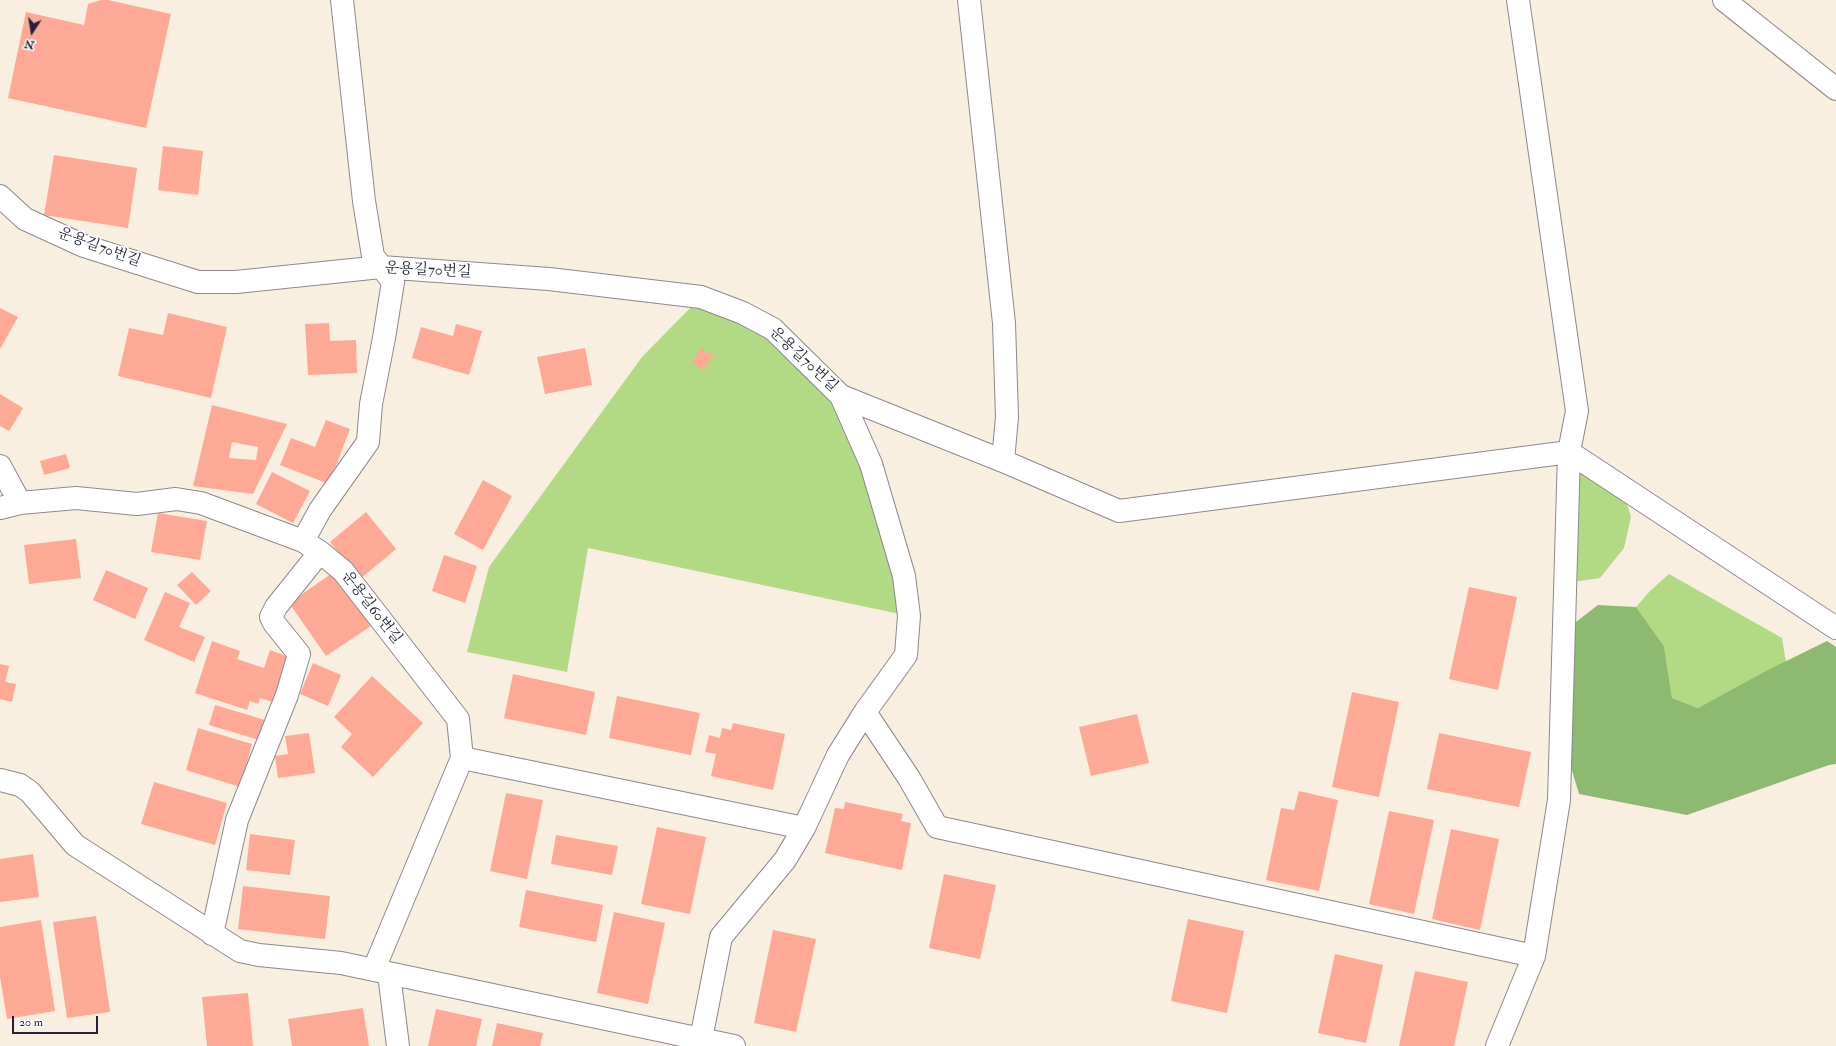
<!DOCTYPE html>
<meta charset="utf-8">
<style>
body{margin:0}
#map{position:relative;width:1836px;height:1046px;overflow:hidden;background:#f9efe0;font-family:"IM FELL Double Pica",serif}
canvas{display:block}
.north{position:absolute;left:12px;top:12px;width:40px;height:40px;-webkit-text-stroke:3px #fff;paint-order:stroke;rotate:192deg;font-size:11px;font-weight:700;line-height:16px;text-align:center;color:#22223b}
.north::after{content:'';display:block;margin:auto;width:14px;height:18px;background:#22223b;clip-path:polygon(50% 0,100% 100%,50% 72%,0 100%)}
.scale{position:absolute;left:12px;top:1016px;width:86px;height:18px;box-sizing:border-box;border:2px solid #22223b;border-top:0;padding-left:5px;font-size:12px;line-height:14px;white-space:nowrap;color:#22223b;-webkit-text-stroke:3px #fff;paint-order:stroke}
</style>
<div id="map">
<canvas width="1836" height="1046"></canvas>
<div class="north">N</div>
<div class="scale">20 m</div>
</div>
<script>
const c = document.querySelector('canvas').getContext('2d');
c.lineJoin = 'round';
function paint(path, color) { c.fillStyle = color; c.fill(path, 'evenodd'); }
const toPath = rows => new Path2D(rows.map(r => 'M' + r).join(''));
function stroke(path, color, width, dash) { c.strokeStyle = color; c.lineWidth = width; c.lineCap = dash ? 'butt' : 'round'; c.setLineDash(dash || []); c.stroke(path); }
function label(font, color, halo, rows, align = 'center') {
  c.font = font + ' "IM FELL Double Pica","Noto Serif KR",serif'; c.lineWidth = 3.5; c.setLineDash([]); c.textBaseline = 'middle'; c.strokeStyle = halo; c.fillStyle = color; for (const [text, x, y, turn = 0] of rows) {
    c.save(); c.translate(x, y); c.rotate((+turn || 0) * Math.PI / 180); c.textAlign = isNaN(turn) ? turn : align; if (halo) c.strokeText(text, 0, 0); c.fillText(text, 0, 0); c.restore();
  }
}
paint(toPath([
 [701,297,743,313,841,396,909,616,588,548,567,672,467,652,489,567,642,357],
 [1585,473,1626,501,1631,517,1624,548,1600,578,1573,582,1575,474],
 [1669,574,1782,638,1786,662,1698,708,1672,698,1664,646,1636,607,1650,591]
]), '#b2d983');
paint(toPath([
 [1598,605,1636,607,1664,646,1672,698,1698,708,1768,670,1827,641,1836,647,1836,764,1829,765,1687,815,1579,794,1569,760,1572,625]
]), '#8db971');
paint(toPath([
 [101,0,108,0,171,14,146,128,8,98,26,12,84,25,88,4],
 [163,146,203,151,198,195,158,190],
 [54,155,137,168,128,228,44,215],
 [0,308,18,317,0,349],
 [168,313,227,327,211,398,118,376,129,328,163,335],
 [329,323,330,341,356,340,357,373,308,375,305,324],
 [456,324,482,331,469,375,412,358,421,327,453,336],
 [585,348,592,385,545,394,537,357],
 [701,348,713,356,703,370,692,363],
 [0,394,23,408,9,431,0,426],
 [212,405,287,424,253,494,193,486],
 [232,442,258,447,256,460,229,458],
 [326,420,350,429,329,484,280,465,291,438,315,447],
 [66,454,70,468,44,475,40,461],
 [272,472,310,491,293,523,256,504],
 [483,480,512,496,483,550,454,534],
 [366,512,396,549,360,579,330,542],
 [158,513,207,521,200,560,151,552],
 [76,539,81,578,29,584,24,545],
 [444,555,477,566,465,603,432,591],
 [106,570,148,588,135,619,93,600],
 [192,572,211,591,196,605,177,585],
 [334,572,371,626,326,656,289,603],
 [1469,587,1517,597,1498,690,1449,679],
 [165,592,190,603,179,627,205,637,194,662,144,640],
 [212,641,240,651,237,659,264,668,270,650,289,657,273,702,260,698,258,704,250,701,247,710,195,693],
 [313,663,341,675,328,706,300,694],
 [0,664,9,666,5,682,16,684,12,702,0,699],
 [513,674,595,692,586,735,504,718],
 [372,676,423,723,373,777,341,747,352,734,334,717],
 [1352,692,1399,702,1379,797,1332,787],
 [617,696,700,713,691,755,609,738],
 [215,705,265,720,259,740,209,725],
 [1137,714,1149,763,1091,776,1079,727],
 [733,723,785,734,773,790,711,776,716,754,705,752,709,735,720,738,722,728,731,730],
 [198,728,252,744,240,787,186,770],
 [309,733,315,773,278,778,275,756,288,754,285,736],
 [1439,733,1531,752,1519,807,1427,789],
 [154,782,227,803,215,845,141,824],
 [1299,791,1338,800,1319,891,1266,880,1281,808,1294,810],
 [506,793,543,800,527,879,490,871],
 [845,802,903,814,901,821,911,823,902,870,825,853,835,808,844,809],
 [1389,811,1434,820,1414,914,1369,904],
 [657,827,706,837,690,914,641,904],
 [1451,829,1499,839,1480,930,1432,919],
 [250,834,295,840,290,875,246,870],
 [556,835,618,846,612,875,551,864],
 [33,854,39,897,0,902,0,859],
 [944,874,996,885,980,959,929,948],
 [243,886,330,896,325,939,238,929],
 [526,890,603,905,596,942,519,927],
 [614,912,665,923,648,1004,597,993],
 [96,916,110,1012,67,1018,53,922],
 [1188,919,1244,931,1227,1013,1171,1001],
 [41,920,55,1011,7,1019,0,977,0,927],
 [773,930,816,939,796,1032,754,1023],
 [1335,954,1383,965,1366,1043,1318,1033],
 [1415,971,1468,982,1454,1046,1399,1046],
 [248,993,253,1046,207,1046,202,997],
 [363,1008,369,1046,292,1046,288,1019],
 [436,1009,482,1019,476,1046,428,1046],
 [497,1023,543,1033,540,1046,492,1046]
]), '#fea896');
const minor = toPath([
 [969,0,1004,323,1007,417,1003,461],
 [1518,0,1577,411,1569,452,1559,800,1534,956],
 [1724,0,1836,89],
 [0,196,25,219,84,246,198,282,236,282,381,267,549,279,701,297,743,313,773,329,841,396,871,464,904,576,909,616,906,655,865,712],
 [841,396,1003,461,1119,511,1569,452,1836,628],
 [0,466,20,503],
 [0,508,20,503,76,498,137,504,176,499,201,503,303,541,320,552,343,571,458,719,462,758,374,969],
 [303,541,320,510,368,442,371,404,384,338,393,282,373,256,364,201,342,0],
 [462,758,804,828,785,860,721,937,701,1039],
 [0,780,20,785,30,792,75,845,240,951,259,955,341,963,734,1046],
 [804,828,838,755,865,712,909,778,937,827,1534,956,1497,1046],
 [212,934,237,820,287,695,299,654,274,623,271,617,276,607,320,552],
 [389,974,398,1046]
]);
stroke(minor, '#8e888e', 24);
stroke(minor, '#fff', 22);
label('15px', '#22223b', '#fff', [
 ["운용길70번길",99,248,20],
 ["운용길70번길",428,271,3],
 ["운용길70번길",803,360,43],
 ["운용길60번길",371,608,52]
]);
</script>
